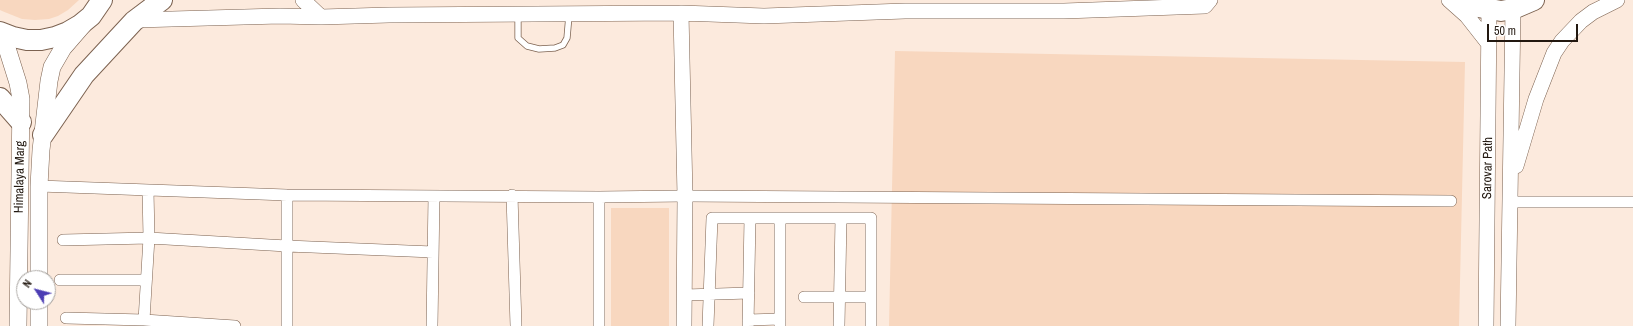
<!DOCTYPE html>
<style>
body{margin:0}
#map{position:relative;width:1633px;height:326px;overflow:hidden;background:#fceadd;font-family:"Archivo Narrow",sans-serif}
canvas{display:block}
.north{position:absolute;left:16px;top:270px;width:40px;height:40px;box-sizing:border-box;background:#fff;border:1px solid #a7a39f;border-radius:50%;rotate:306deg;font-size:11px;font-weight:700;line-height:16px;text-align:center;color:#221810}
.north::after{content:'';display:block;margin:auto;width:14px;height:18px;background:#4c3db4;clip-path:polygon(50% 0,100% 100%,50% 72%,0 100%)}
.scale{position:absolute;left:1487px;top:24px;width:91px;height:18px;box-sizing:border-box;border:2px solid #221810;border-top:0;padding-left:5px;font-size:12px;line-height:14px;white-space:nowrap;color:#221810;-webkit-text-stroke:3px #fff;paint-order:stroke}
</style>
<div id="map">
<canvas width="1633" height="326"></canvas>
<div class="north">N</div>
<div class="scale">50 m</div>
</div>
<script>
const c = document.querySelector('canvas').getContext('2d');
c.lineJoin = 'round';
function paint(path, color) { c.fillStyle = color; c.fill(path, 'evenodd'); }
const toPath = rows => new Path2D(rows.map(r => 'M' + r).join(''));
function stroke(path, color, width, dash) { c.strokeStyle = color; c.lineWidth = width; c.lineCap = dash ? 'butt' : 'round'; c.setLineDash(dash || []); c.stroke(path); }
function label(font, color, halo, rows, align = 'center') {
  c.font = font + ' "Archivo Narrow",sans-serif'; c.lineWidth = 3.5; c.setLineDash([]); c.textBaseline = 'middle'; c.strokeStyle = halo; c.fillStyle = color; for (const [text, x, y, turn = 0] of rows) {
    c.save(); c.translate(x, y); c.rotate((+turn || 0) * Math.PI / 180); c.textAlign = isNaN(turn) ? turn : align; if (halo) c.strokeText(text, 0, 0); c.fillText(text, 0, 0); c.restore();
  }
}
paint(toPath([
 [0,0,79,0,68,10,58,16,49,19,35,20,22,19,2,11,0,10],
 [895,51,1465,62,1459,326,889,326],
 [611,208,669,208,669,326,611,326]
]), '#f8d7bf');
const lane = toPath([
 [518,15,518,38,527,46,539,49,555,48,563,45,567,38,569,15]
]);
const street = toPath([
 [39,186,287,195,599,197],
 [512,195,516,326],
 [1510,202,1633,202],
 [63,240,149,238,287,246,433,252],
 [60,280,146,280],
 [685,295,749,293],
 [804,297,871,297],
 [66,318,144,320,235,326],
 [144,320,149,238,148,190],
 [748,320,780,319],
 [287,326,287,195],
 [432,326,434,196],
 [599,326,599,197,685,196,1451,201],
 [708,326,712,218,871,218,871,326],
 [748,326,750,218],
 [780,326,780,218],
 [839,326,841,218]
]);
const secondary = toPath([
 [303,0,321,17],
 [1449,0,1467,16,1489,44],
 [681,13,685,196,684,326],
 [136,20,280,16,321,17,389,15,681,13,764,16,905,11,1064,11,1205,6,1210,0],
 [1516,166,1536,99,1554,53,1562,41,1581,21,1593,12,1617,0],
 [1486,326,1489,10],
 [1508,326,1513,9]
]);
const primary = toPath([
 [0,32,7,48,18,83,21,99,18,326],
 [39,278,39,186,41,150,49,81,52,67,63,48,83,25],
 [39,326,39,302]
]);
const highway = toPath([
 [1463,0,1478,7,1501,11,1513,9,1534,0],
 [0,32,13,37,27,40,41,40,55,37,68,32,80,25,91,16,102,0],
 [0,98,21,122],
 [43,135,84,75,134,21,162,0]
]);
stroke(lane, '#7c6250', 7);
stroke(street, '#7c6250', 12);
stroke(secondary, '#7c6250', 16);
stroke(primary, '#7c6250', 18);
stroke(highway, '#7c6250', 22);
stroke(lane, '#fff', 5.5);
stroke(street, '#fff', 11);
stroke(secondary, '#fff', 15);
stroke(primary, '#fff', 17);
stroke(highway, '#fff', 20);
label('13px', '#221810', '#fff', [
 ["Sarovar Path",1488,168,-89],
 ["Himalaya Marg",20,177,-89]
]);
</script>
